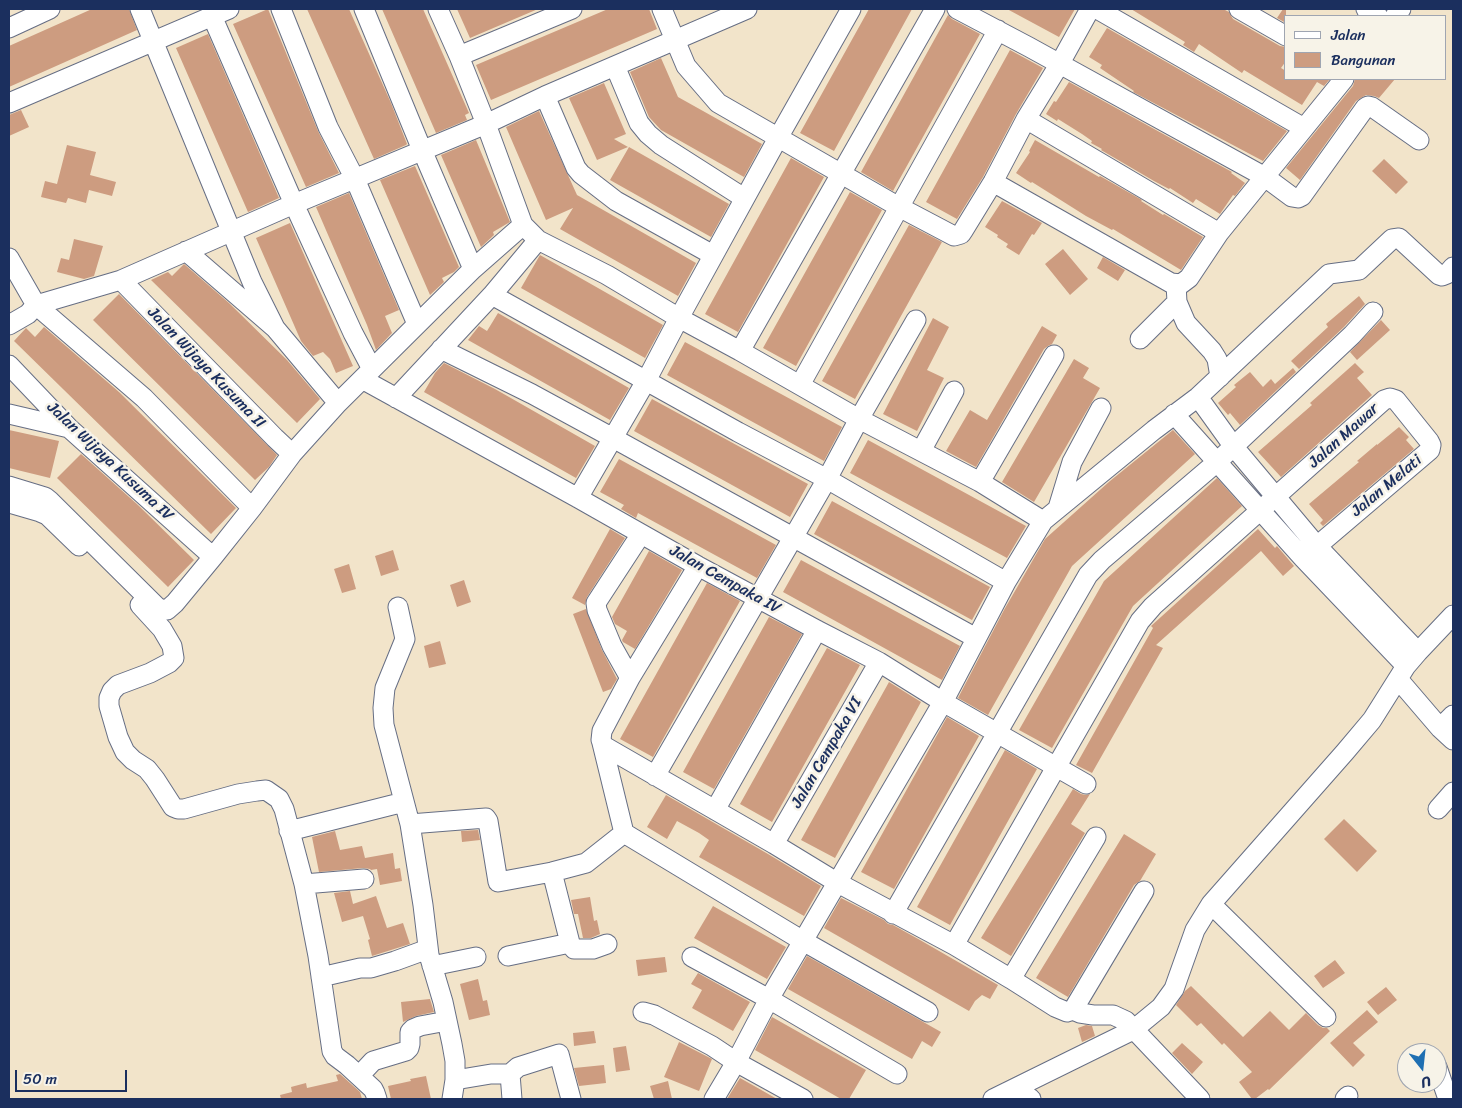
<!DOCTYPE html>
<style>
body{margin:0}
#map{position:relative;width:1462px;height:1108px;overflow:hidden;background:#f2e4ca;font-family:Sriracha,sans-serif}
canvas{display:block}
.frame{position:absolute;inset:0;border:10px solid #1b2f5e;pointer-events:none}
.legend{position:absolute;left:1284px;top:15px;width:162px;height:65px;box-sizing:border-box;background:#f7f3e8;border:1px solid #9fa5b1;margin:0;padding:6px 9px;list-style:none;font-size:15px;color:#1b2f5e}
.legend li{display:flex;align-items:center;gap:10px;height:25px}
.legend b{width:25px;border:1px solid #9fa5b1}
.north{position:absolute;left:1397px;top:1043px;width:50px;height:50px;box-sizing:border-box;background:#f7f3e8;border:1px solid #9fa5b1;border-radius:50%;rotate:164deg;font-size:14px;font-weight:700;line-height:20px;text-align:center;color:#1b2f5e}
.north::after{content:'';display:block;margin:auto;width:18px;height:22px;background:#1f6fb2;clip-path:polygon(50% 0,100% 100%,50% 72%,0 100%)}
.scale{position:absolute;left:15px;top:1070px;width:112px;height:22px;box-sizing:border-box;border:2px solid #1b2f5e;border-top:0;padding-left:6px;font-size:15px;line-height:18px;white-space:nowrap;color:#1b2f5e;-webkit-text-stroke:4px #f7f3e8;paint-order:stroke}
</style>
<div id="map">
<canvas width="1462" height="1108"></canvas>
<div class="frame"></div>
<ul class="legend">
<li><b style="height:6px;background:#fff"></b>Jalan</li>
<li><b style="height:14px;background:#cd9c80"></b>Bangunan</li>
</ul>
<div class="north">U</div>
<div class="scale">50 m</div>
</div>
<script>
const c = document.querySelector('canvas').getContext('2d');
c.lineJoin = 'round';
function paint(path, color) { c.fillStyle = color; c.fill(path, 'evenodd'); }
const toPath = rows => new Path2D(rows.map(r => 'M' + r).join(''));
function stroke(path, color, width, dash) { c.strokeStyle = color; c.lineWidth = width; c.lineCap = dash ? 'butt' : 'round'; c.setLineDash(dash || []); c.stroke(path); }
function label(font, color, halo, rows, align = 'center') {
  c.font = font + ' Sriracha,sans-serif'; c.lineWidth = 5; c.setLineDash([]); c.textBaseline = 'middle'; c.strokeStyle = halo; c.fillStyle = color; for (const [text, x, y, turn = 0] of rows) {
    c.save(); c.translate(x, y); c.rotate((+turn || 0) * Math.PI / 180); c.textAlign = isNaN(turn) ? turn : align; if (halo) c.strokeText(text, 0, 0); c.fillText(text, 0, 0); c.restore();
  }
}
paint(toPath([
 [92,9,129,9,137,30,9,87,9,46],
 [268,9,318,131,339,173,306,187,233,24],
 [307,9,349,9,391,103,407,144,406,145,374,159],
 [382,9,423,9,469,113,465,115,467,120,436,133],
 [457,9,538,9,470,38],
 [608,9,649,9,657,29,491,100,476,65],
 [869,9,912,9,834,151,800,133],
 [1007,9,1075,9,1059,37],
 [1131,9,1223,9,1229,12,1233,19,1280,46,1286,47,1286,61,1281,68,1286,71,1286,79,1330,79,1324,86,1317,82,1302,105,1244,70,1242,73,1199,44,1194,52,1183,45,1185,42],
 [1283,9,1286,9,1286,23,1277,18],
 [948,15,952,19,980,34,893,191,861,172],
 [1107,28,1287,131,1263,161,1133,92,1134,91,1100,68,1102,65,1089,57],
 [208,34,279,198,248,212,176,48],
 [1010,50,1043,68,1016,114,983,177,957,219,926,202],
 [661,58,678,97,762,144,744,177,661,130,649,117,630,72],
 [1355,79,1395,79,1379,98,1374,96,1366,95,1356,101,1300,180,1286,168,1353,86],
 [1069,82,1232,172,1231,173,1245,183,1235,196,1233,195,1220,214,1196,199,1193,203,1170,188,1169,189,1154,181,1101,150,1102,149,1091,143,1092,141,1082,134,1058,119,1057,121,1046,114,1054,101,1056,102],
 [604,83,626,134,614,139,628,147,597,160,569,98],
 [21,110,29,127,9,136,9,115],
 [539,111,577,195,696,263,678,296,560,229,573,208,546,220,506,127],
 [476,140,510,222,493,232,494,235,481,247,441,155],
 [1035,140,1099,177,1100,176,1142,200,1141,201,1163,215,1164,214,1203,237,1181,270,1113,229,1112,230,1086,216,1032,182,1031,183,1016,173,1030,152,1029,151],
 [67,145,96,152,90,175,116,182,112,196,89,190,86,203,68,198,66,203,41,197,45,181,57,184],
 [629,147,729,204,711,237,610,180],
 [791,158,824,177,738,332,705,314],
 [1384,159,1408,182,1396,194,1372,171],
 [415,166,459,267,454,272,442,278,444,282,430,295,380,180],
 [850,192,882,210,796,366,763,348],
 [349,193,399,310,385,316,392,333,376,350,367,325,316,207],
 [1002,201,1042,223,1034,235,1032,234,1019,255,1006,247,1008,244,997,237,998,235,985,227],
 [290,223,353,366,336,373,330,359,323,352,313,356,301,341,256,238],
 [909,225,942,242,855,399,822,381],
 [74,239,103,246,94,276,84,279,57,272,61,258,69,260],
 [1063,249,1088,279,1070,295,1045,264],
 [540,255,663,325,645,358,521,288],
 [1103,257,1125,270,1118,281,1097,268],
 [184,264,229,303,287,360,320,399,297,423,151,280,168,272,172,276],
 [119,294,277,455,269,467,255,480,93,320],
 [1359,296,1365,304,1344,327,1299,369,1291,361,1328,327,1326,324],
 [498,313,629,388,610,420,468,340,479,326,487,331],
 [933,318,949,327,927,370,944,378,917,431,883,414],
 [1381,320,1390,330,1357,360,1350,352],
 [1042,326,1057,335,1052,344,1048,346,1044,349,976,467,946,451,970,410,987,420],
 [44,327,119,392,236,508,211,534,14,341,26,328,35,337],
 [685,342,842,427,824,461,667,375],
 [1074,359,1089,368,1083,378,1100,388,1034,502,1002,482],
 [444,363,495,389,595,446,576,478,424,392,435,373],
 [1355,363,1364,372,1357,378,1372,395,1281,477,1258,452,1312,405,1310,403],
 [1293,368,1296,372,1240,425,1230,413,1228,415,1218,403,1236,387,1234,385,1250,372,1263,387,1271,379,1275,384],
 [652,399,808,484,790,517,634,431],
 [1399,427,1409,437,1406,440,1414,449,1323,526,1320,523,1323,520,1309,504,1359,462,1357,461,1377,444,1377,445],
 [9,430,59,441,50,478,9,468],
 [1173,430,1195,454,1072,566,988,715,958,698,1004,610,1045,539,1110,481],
 [868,440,1026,526,1007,558,850,473],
 [81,454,138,505,194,560,168,587,57,478],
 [619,459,776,545,757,578,638,513,636,518,621,509,624,505,600,492],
 [1217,478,1242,506,1133,606,1052,748,1019,730,1104,581],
 [832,501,990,587,972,620,814,534],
 [610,529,625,538,587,597,585,605,572,598],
 [1258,529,1275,548,1277,546,1294,566,1283,576,1261,551,1156,645,1163,648,1092,773,1076,765,1153,628,1151,626],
 [393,550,399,570,381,576,375,556],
 [649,551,682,570,635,649,623,642,622,640,627,631,615,624,612,617],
 [801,560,960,646,942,680,783,592],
 [349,564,356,589,342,593,334,569],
 [464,580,471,602,457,607,450,585],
 [707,583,740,601,653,757,620,739],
 [586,609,602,650,617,679,611,689,603,692,573,614],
 [769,617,802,634,714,789,683,772],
 [440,641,446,664,429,668,424,646],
 [827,648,860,665,772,822,740,804],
 [889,682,921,702,835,858,801,840],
 [947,717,979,736,894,889,861,872],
 [1005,750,1037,769,950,925,917,907],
 [1073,789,1081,794,1086,795,1090,794,1071,824,1085,833,1011,956,981,938],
 [666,795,768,854,821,886,804,916,699,857,709,840,699,833,677,821,667,839,647,827],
 [1344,819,1377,851,1357,872,1324,839],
 [478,830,480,840,462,842,461,831],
 [335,831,340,850,362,846,365,858,393,853,395,869,400,868,402,881,380,885,377,869,371,870,370,869,363,868,319,872,312,837],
 [1124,834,1156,854,1140,881,1134,885,1068,997,1036,978],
 [350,891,353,904,376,896,387,928,403,923,410,944,372,956,368,940,370,939,363,916,342,922,334,893],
 [590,897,594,921,597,920,600,934,591,938,583,938,578,914,574,914,571,900],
 [841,898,884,920,888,924,893,925,920,940,998,985,990,999,982,995,975,1001,969,1011,824,928],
 [713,906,786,947,767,979,694,938],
 [807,956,941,1032,932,1047,922,1041,912,1059,788,989],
 [665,957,667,972,638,976,636,960],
 [1335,960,1345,973,1323,988,1314,976],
 [698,973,750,1002,733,1031,692,1008,702,990,691,984],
 [478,979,483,1001,487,1000,490,1015,469,1020,460,984],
 [1191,986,1243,1037,1270,1011,1289,1030,1306,1013,1318,1025,1323,1028,1327,1028,1330,1031,1269,1090,1268,1089,1255,1099,1252,1099,1239,1082,1252,1072,1224,1043,1222,1045,1201,1023,1197,1026,1176,1005,1185,991],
 [1386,987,1397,1000,1378,1015,1367,1002],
 [430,999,434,1012,416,1016,403,1022,401,1002],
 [1367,1010,1378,1022,1353,1043,1365,1055,1353,1067,1330,1043],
 [772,1017,866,1070,849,1099,841,1099,755,1050],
 [1086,1025,1092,1026,1095,1036,1082,1042,1078,1028],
 [594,1031,596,1043,574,1046,573,1033],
 [679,1042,712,1059,699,1091,664,1077],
 [1182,1043,1203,1062,1192,1074,1172,1053],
 [626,1046,630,1070,616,1072,613,1048],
 [604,1065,606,1083,579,1086,574,1068],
 [340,1074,360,1092,362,1099,281,1099,280,1095,292,1092,291,1087,306,1083,307,1088,338,1081,336,1075],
 [426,1076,431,1099,391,1099,388,1086,411,1081,410,1079],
 [740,1078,756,1087,777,1099,727,1099],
 [668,1081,672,1099,654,1099,650,1086]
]), '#cd9c80');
const minor = toPath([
 [140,9,252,282,275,328],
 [281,9,328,127,355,179,417,324],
 [364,9,422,150,473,269],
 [438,9,459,56,572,9],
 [662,9,686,66,718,103,899,207,954,236,961,234,963,231,993,182,1026,119,1059,65,1090,9],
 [957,9,1029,47,1265,177,1292,197,1298,198,1302,196,1365,108,1368,106,1372,107,1419,140],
 [1097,9,1304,128],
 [1239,9,1286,36],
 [1366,9,1378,16],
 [212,16,294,204,353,333,372,369],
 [1395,16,1401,9],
 [9,28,50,9],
 [459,56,486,124,523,225],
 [615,66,639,123,648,134,661,145,744,198],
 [545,96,576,168,581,174,616,201,713,255],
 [9,103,229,9],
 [1026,119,1219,233],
 [993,182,1171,283,1181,284,1189,278,1219,233,1344,79],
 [538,240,492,295,738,432,827,479,1006,582],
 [186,251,275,328,338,403],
 [9,258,36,305,144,398,252,508],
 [121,280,275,438,292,454],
 [1176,284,1177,302,1186,323,1212,351,1217,359,1220,377],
 [9,325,28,314,36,305,121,280,294,204,486,124,545,96,747,9],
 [1140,339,1177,302],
 [441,349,532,394,613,438,976,638],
 [740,351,935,9],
 [9,365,69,428,213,557],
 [362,379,578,498,698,566,817,630,879,662,943,702,1086,784],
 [800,385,998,30],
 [1198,397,1234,447,1317,546,1418,652],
 [396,398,492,295],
 [9,414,69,428],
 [1174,414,1303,558,1406,666],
 [921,451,954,391],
 [980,482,1054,355],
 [9,486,45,497,50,501,157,607,161,609,167,610,175,603,213,557,252,508,292,454,338,403,473,269,523,225,538,240,607,275,679,318,740,351,859,419,916,320],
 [578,498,646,381,679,318,778,138,851,9],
 [9,503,40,512,47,515,79,546],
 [1058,508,1072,462,1101,408],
 [698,566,630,678,602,731,601,740,604,746,774,844,838,883,954,945,1011,979,1055,1007,1067,1012,1073,1010,1080,1013,1093,1015,1113,1015,1126,1021,1200,1099],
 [140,605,162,629,172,646,174,658,169,663,150,673,118,685,112,691,109,698,109,706,118,737,125,752,133,760,147,769,155,779,173,807,178,809,184,809,238,794,257,791,266,790,279,799,284,809,304,884,318,956,332,1051,335,1056,347,1065,373,1089,375,1093,377,1099],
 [398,607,405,639,385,688,383,708,384,725,410,824],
 [630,678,612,646,597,610,596,603,641,534],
 [1398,679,1440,728,1453,740],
 [1440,728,1453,715],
 [655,776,827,479,859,419,980,482,1043,521],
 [1438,809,1453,792],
 [715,810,817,630],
 [289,831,404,802],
 [624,833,803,941,928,1012],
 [774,844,879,662],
 [552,872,570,943,574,949,593,949,607,944],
 [304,884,364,879],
 [1211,904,1326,1017],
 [893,914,1088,575,1102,560,1217,462,1352,335,1373,312],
 [954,945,1140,621,1153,606,1384,400,1390,398,1396,400,1429,441,1431,445,1430,450,1303,558],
 [508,956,570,943],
 [692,957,769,999,897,1074],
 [432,966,476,957],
 [321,977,360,968,371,968,395,961,428,949],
 [1011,979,1096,837],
 [1073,1010,1144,891],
 [643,1012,654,1015,712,1046,736,1062,803,1099],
 [1437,1067,1448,1099],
 [359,1076,373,1061,406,1051,409,1048,410,1044,410,1032,413,1029,420,1026,447,1021],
 [455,1080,491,1074,510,1074],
 [1016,1088,1031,1099],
 [452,1099,455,1080,455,1061,452,1044,443,1002,429,955,423,905,410,824,486,818,488,821,498,882,552,872,586,863,624,833,602,743],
 [512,1099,510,1074,518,1067,559,1054,571,1099],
 [714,1099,736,1062,769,999,943,702,1006,582,1043,521,1154,430,1198,397,1329,274,1359,270,1392,239,1399,238,1439,275,1442,276,1447,274,1453,267],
 [993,1099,1133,1030,1161,1007,1174,989,1195,930,1211,904,1345,752,1372,720,1406,666,1418,652,1453,615],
 [1345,1099,1348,1096]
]);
stroke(minor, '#666e84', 21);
stroke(minor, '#fff', 19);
label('16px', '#1b2f5e', '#f7f3e8', [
 ["Jalan Wijaya Kusuma II",206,368,46],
 ["Jalan Mawar",1344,436,-42],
 ["Jalan Wijaya Kusuma IV",110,462,43],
 ["Jalan Melati",1387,486,-40],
 ["Jalan Cempaka IV",725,580,29],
 ["Jalan Cempaka VI",827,753,-60]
]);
</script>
